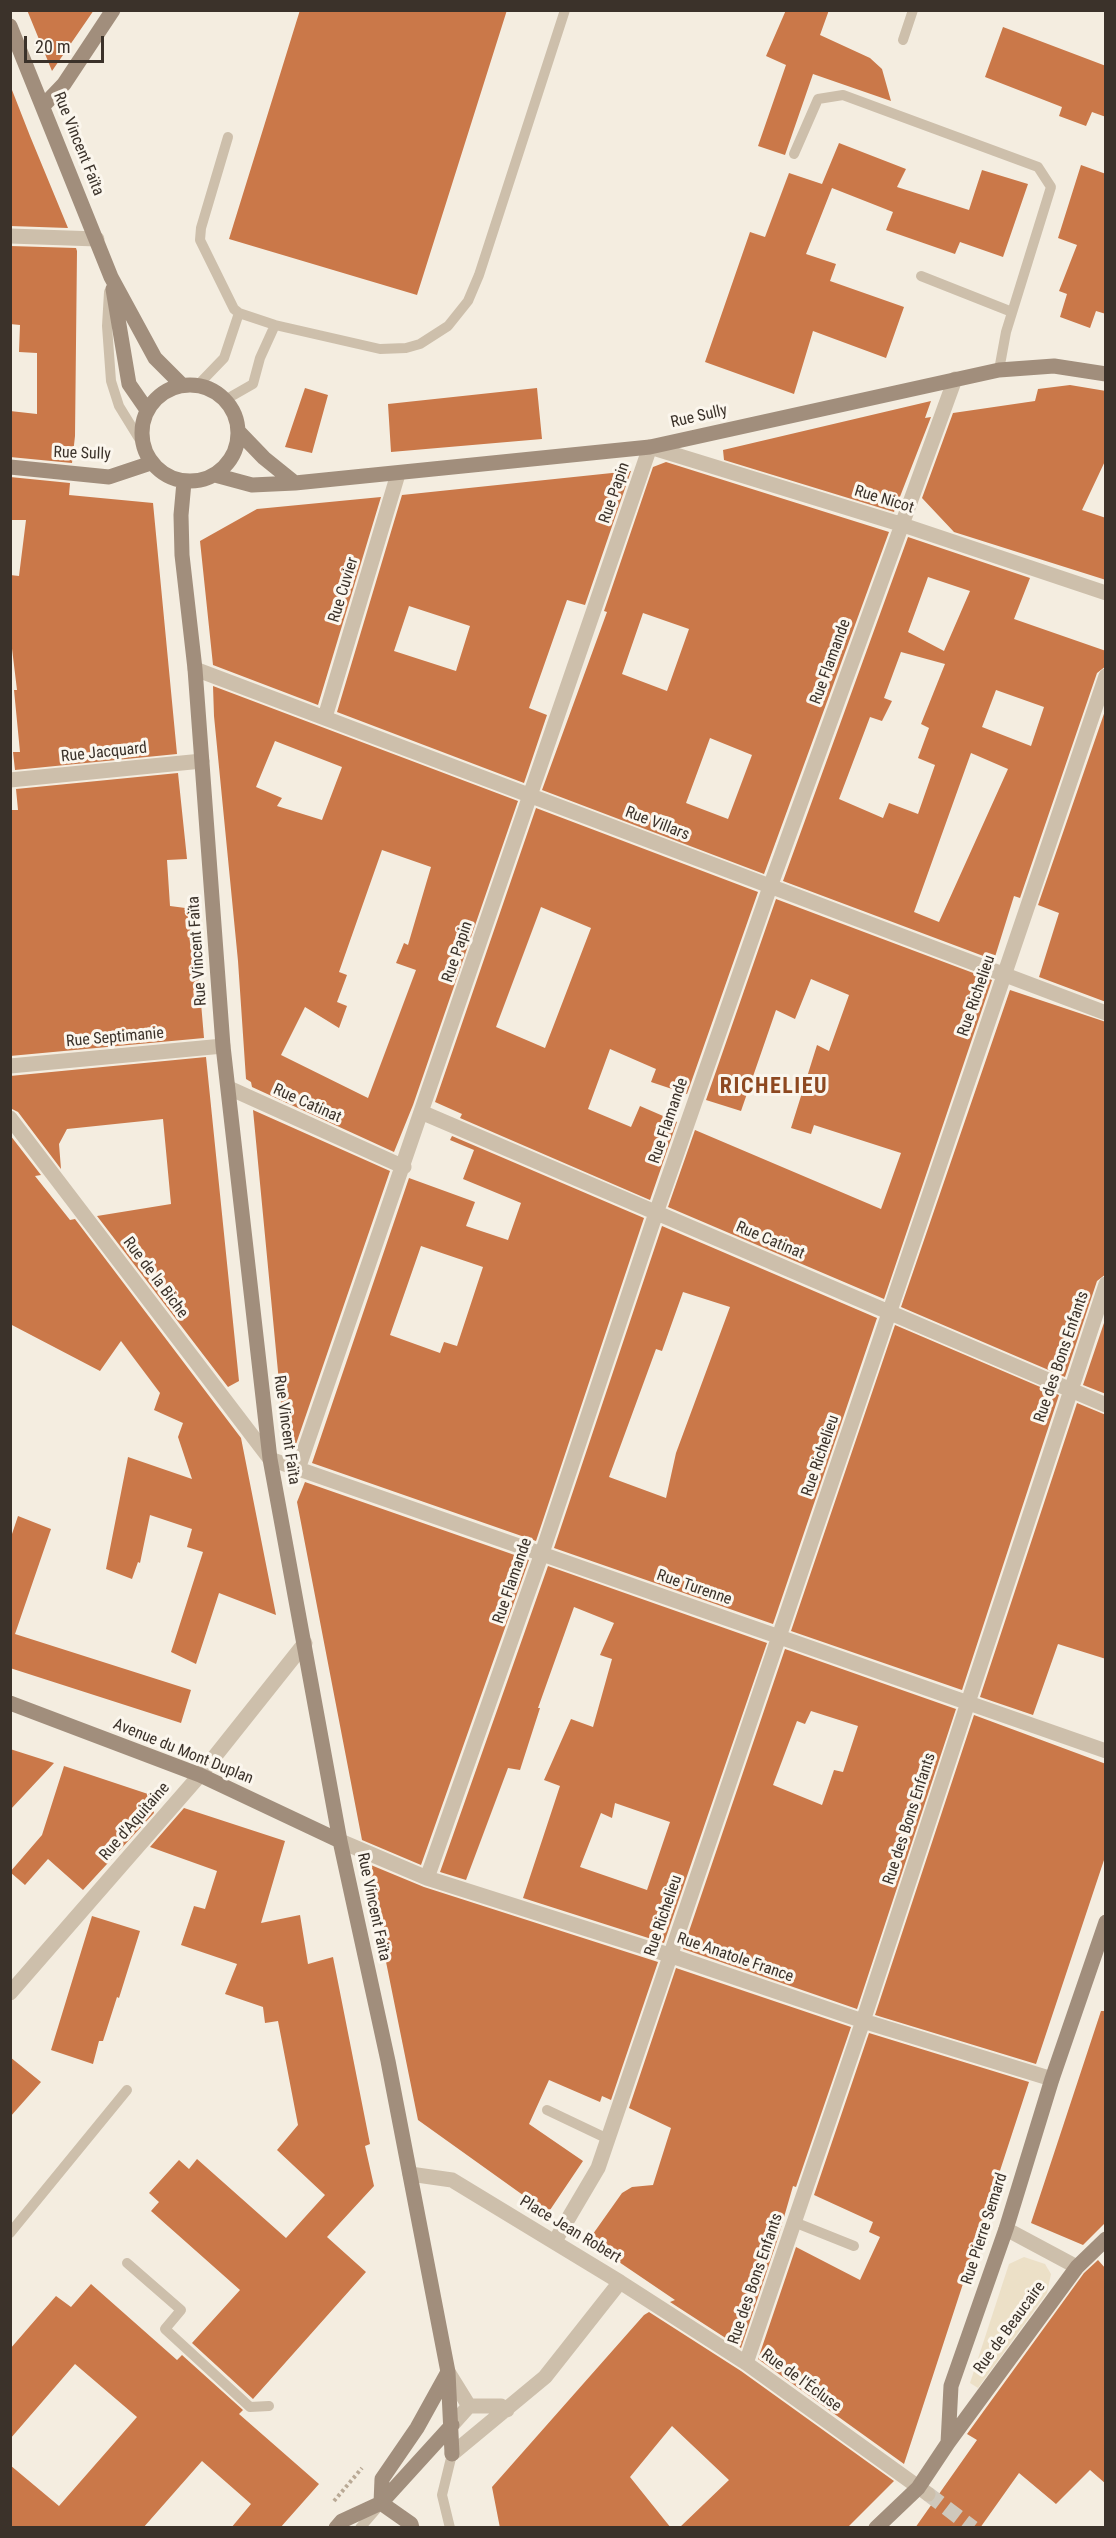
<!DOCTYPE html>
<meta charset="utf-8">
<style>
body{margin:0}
#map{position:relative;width:1116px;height:2538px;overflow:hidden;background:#f4ede0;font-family:"Roboto Condensed",sans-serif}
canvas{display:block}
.frame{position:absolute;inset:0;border:12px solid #3b322a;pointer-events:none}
.scale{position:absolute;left:24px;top:36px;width:80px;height:27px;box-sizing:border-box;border:3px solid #3b322a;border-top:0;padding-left:8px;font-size:18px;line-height:21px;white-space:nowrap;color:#3b322a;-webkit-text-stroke:4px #fbf6ed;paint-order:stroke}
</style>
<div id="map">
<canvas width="1116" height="2538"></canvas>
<div class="frame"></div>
<div class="scale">20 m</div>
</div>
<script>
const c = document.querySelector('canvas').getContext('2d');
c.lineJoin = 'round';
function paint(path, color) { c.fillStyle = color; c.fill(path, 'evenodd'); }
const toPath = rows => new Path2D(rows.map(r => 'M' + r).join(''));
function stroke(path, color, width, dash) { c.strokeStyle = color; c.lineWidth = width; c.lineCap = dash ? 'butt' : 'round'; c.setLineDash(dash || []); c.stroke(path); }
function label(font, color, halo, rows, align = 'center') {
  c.font = font + ' "Roboto Condensed",sans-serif'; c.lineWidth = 6; c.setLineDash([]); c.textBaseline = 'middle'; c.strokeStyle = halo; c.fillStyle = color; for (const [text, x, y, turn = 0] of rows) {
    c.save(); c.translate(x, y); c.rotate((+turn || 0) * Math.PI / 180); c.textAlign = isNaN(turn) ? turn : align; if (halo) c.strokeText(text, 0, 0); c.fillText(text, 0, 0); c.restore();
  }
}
paint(toPath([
 [1024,2257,1045,2264,1051,2274,1047,2293,978,2388,970,2383,1009,2264]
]), '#ece0c7');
paint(toPath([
 [27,10,94,10,52,71],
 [300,10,507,10,417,295,229,239],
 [786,10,829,10,820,35,870,58,882,69,891,101,813,74,785,155,758,146,786,65,766,56],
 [1003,27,1106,66,1106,117,1092,112,1086,126,1059,116,1062,107,985,77],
 [12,90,30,136,68,228,10,226,10,91],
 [839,143,906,169,897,187,969,210,982,170,1028,184,1003,257,960,242,955,254,886,230,893,212,832,188,806,254,836,264,830,281,904,307,886,358,813,331,794,394,705,362,750,232,765,237,789,173,822,184],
 [1081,165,1106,174,1106,314,1096,311,1090,328,1060,317,1067,294,1059,291,1077,245,1058,238],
 [10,246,76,248,77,251,75,436,72,463,10,457,10,411,37,414,37,353,19,352,20,325,10,324],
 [1070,385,1106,391,1106,459,1082,510,1106,518,1106,580,954,532,922,498,953,413,1035,401,1038,389],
 [305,388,328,395,312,453,285,447],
 [537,388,542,439,391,452,388,404],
 [931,401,925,418,931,417,894,512,724,460,723,450],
 [666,462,889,532,764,874,542,790,607,612,604,611,653,467],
 [643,613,689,629,667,691,622,674],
 [710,738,752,755,728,819,686,803],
 [631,471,585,605,567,600,529,708,547,715,524,783,337,712,402,495],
 [409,606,470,626,456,671,394,651],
 [10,477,70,483,69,495,153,503,177,754,15,770,13,752,20,752,14,690,17,690,10,632,10,575,19,576,26,520,10,520],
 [381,497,318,705,213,665,200,541,257,509],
 [908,537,1030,578,1014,619,1106,651,1106,666,1097,673,1020,898,1014,896,994,960,783,881],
 [928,577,970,591,944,651,908,632],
 [901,652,945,664,921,724,929,728,918,758,935,765,918,814,889,803,883,818,839,799,870,717,882,721,892,701,884,698],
 [996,690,1044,707,1031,746,982,727],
 [971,753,1008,769,939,922,914,912],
 [213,686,518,801,413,1105,394,1152,252,1087,251,1082,246,1079,238,961,214,716],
 [275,741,342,767,322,820,277,806,282,798,256,787],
 [382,850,431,867,408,945,404,943,396,963,416,970,368,1098,281,1055,305,1007,339,1028,347,1006,337,1002,347,975,339,972],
 [1106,708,1106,1002,1039,977,1059,913,1038,905],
 [178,773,187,859,167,860,170,906,193,909,204,1038,10,1056,10,810,18,810,16,789],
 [536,808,758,892,687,1094,651,1082,656,1069,610,1049,588,1109,631,1127,640,1106,677,1122,650,1200,460,1118,462,1114,435,1102],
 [541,907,591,928,545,1048,496,1027],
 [776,899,992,980,884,1299,668,1207,695,1130,881,1209,901,1153,814,1125,811,1134,791,1128,817,1045,829,1051,849,995,811,979,795,1019,776,1010,741,1111,706,1100],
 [1010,990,1106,1022,1106,1274,1097,1281,1065,1377,901,1307],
 [206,1057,239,1381,228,1387,97,1216,171,1204,163,1119,67,1129,59,1144,61,1169,18,1112,10,1108,10,1076],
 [253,1110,390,1171,295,1447,285,1445],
 [10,1135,41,1175,35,1176,70,1220,75,1219,241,1438,276,1615,219,1593,196,1664,171,1652,203,1552,187,1547,192,1529,150,1515,140,1563,138,1562,132,1579,106,1569,128,1457,192,1479,178,1437,183,1423,154,1410,160,1393,121,1341,100,1371,10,1324],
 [452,1136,644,1218,536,1541,312,1463,409,1178,475,1202,466,1226,508,1240,521,1203,463,1179,474,1150,450,1140],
 [421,1246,483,1267,457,1346,444,1342,440,1353,390,1335],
 [662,1226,877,1318,773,1624,554,1548],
 [683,1292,730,1307,676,1453,666,1498,609,1477,656,1349,662,1351],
 [1106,1317,1106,1394,1083,1385],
 [895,1325,1059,1395,962,1690,791,1631],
 [1077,1403,1106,1415,1106,1659,1058,1644,1033,1715,980,1697],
 [305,1482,529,1560,421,1865,362,1840,297,1502],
 [18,1516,51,1529,15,1634,191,1690,181,1723,10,1668,10,1540],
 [548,1566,767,1643,664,1943,523,1898,560,1786,544,1780,571,1719,593,1727,612,1659,600,1655,614,1623,574,1607,538,1708,540,1708,520,1770,508,1768,466,1880,440,1872],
 [615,1803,670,1822,647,1890,580,1867,601,1813,612,1818],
 [785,1649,956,1709,857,2009,683,1949],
 [811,1711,858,1726,843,1772,834,1770,822,1805,773,1785,797,1721,805,1724],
 [974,1715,1106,1764,1106,1854,1036,2064,875,2015],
 [10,1749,54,1763,10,1810],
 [64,1766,151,1795,154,1813,83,1890,48,1859,25,1885,10,1872,42,1835],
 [184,1808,285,1841,261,1923,300,1915,308,1964,333,1957,370,2144,365,2146,374,2186,327,2237,366,2272,253,2399,192,2343,240,2290,151,2211,159,2202,149,2193,179,2160,189,2169,197,2159,286,2238,325,2195,277,2150,298,2125,278,2021,265,2023,263,2007,225,1994,237,1964,181,1945,194,1906,205,1909,217,1871,150,1847],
 [366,1863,424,1887,658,1962,611,2100,602,2096,600,2102,549,2080,529,2124,583,2161,548,2213,418,2120],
 [92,1916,140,1931,119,1998,117,1997,103,2041,99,2041,93,2064,51,2050],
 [676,1968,851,2027,796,2187,793,2186,778,2238,741,2348,670,2302,675,2300,588,2241,622,2193,632,2187,653,2185,671,2128,629,2108],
 [1101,2011,1106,2011,1106,2222,1083,2245,1031,2223],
 [869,2033,1029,2082,904,2464,758,2359,796,2247,860,2280,880,2237,869,2232,873,2222,814,2195],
 [10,2057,41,2082,10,2117],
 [1098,2260,1106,2269,1106,2484,1090,2470,1056,2504,1019,2473,980,2528,915,2528,977,2440,967,2434,1084,2273],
 [91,2284,177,2360,182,2355,243,2410,239,2414,319,2484,280,2528,231,2528,251,2504,202,2461,143,2528,10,2528,10,2465,59,2506,137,2417,75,2364,10,2439,10,2349,56,2296,71,2307],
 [649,2312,741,2371,894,2481,847,2528,679,2528,729,2480,672,2426,630,2477,671,2528,500,2528,492,2487,644,2315]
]), '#ca7849');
stroke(toPath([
 [928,2494,973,2528]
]), '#cfc8bc', 15, [15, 8]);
stroke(toPath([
 [334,2501,362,2468]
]), '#b9a995', 4, [3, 3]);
stroke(toPath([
 [903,40,913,10],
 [228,137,201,228,200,240,234,309,239,313,275,325,380,349,406,348,420,344,448,326,468,301,479,275,565,10],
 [794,154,818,99,843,95,1038,167,1051,187,1006,332,999,370],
 [921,276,1012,312],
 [109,292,107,326,111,381,119,406,143,445],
 [198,385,224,358,239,313],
 [225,400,253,384,260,358,275,325],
 [547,2110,608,2139],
 [794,2222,854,2246],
 [10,2233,127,2090],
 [127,2263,181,2310,165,2329,250,2407,269,2406],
 [360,2528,379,2506],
 [450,2528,442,2495,452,2454]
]), '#cdbfab', 10);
stroke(toPath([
 [10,236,97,239],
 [195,669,1106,1013],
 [325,717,398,474],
 [10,780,202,761],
 [10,1066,223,1046],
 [229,1088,404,1167],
 [421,1112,1106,1405],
 [10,1118,270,1459,1106,1751],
 [298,1469,650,447,900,524,1106,593],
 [340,1841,427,1878,669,1955,863,2021,1052,2079],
 [427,1878,542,1553,656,1213,770,887,955,379],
 [10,1993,200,1775,305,1643],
 [410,2174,452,2180,620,2282,545,2377,452,2454],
 [1006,2229,1077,2267],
 [555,2241,598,2168,1106,676],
 [620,2282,746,2363,928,2494],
 [746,2363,863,2021,1106,1284],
 [448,2372,469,2406,501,2406,507,2410],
 [452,2425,469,2406]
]), '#cdbfab', 15);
stroke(toPath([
 [10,26,111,277,155,358,182,385],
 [43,106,64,84,113,10],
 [113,289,129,384,147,410],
 '142 433a48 48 0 1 1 96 0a48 48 0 1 1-96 0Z',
 [238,431,264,458,295,483],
 [10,467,109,477,151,463],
 [215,475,252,485,295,483,650,447,999,370,1054,366,1106,374],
 [184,482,181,515,182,555,195,669,223,1046,270,1459,340,1841,388,2061,448,2372,452,2454],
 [10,1703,200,1775,340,1841],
 [948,2443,951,2386,1006,2229,1052,2079,1106,1922],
 [381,2503,382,2479,417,2428,448,2372],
 [381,2503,411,2524,412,2528],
 [336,2528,342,2521,381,2503,452,2425],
 [876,2528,918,2488,948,2443,1077,2267,1106,2239]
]), '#a18e7c', 15);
label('16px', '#3b322a', '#fbf6ed', [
 ["Rue Vincent Faïta",78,144,68],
 ["Rue Sully",699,417,-13],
 ["Rue Sully",82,454,2],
 ["Rue Papin",615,493,-71],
 ["Rue Nicot",884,500,17],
 ["Rue Cuvier",344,590,-73],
 ["Rue Flamande",831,662,-70],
 ["Rue Jacquard",104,753,-6],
 ["Rue Villars",657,824,21],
 ["Rue Vincent Faïta",198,951,-94],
 ["Rue Papin",458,952,-71],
 ["Rue Richelieu",977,996,-71],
 ["Rue Septimanie",115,1038,-5],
 ["Rue Catinat",307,1104,24],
 ["Rue Flamande",669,1121,-71],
 ["Rue Catinat",770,1241,23],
 ["Rue de la Biche",155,1278,53],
 ["Rue des Bons Enfants",1062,1357,-71],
 ["Rue Vincent Faïta",286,1430,82],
 ["Rue Richelieu",821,1456,-71],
 ["Rue Flamande",513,1581,-71],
 ["Rue Turenne",694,1588,19],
 ["Avenue du Mont Duplan",183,1752,22],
 ["Rue des Bons Enfants",910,1819,-72],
 ["Rue d'Aquitaine",135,1822,-49],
 ["Rue Vincent Faïta",373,1907,78],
 ["Rue Richelieu",664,1916,-71],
 ["Rue Anatole France",735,1958,19],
 ["Rue Pierre Semard",985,2229,-72],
 ["Place Jean Robert",570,2230,31],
 ["Rue des Bons Enfants",756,2279,-71],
 ["Rue de Beaucaire",1010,2328,-54],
 ["Rue de l'Écluse",801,2381,36]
]);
c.letterSpacing = '1.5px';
label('bold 22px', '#8d4820', '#fbf6ed', [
 ["RICHELIEU",774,1087]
]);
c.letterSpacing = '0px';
</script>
